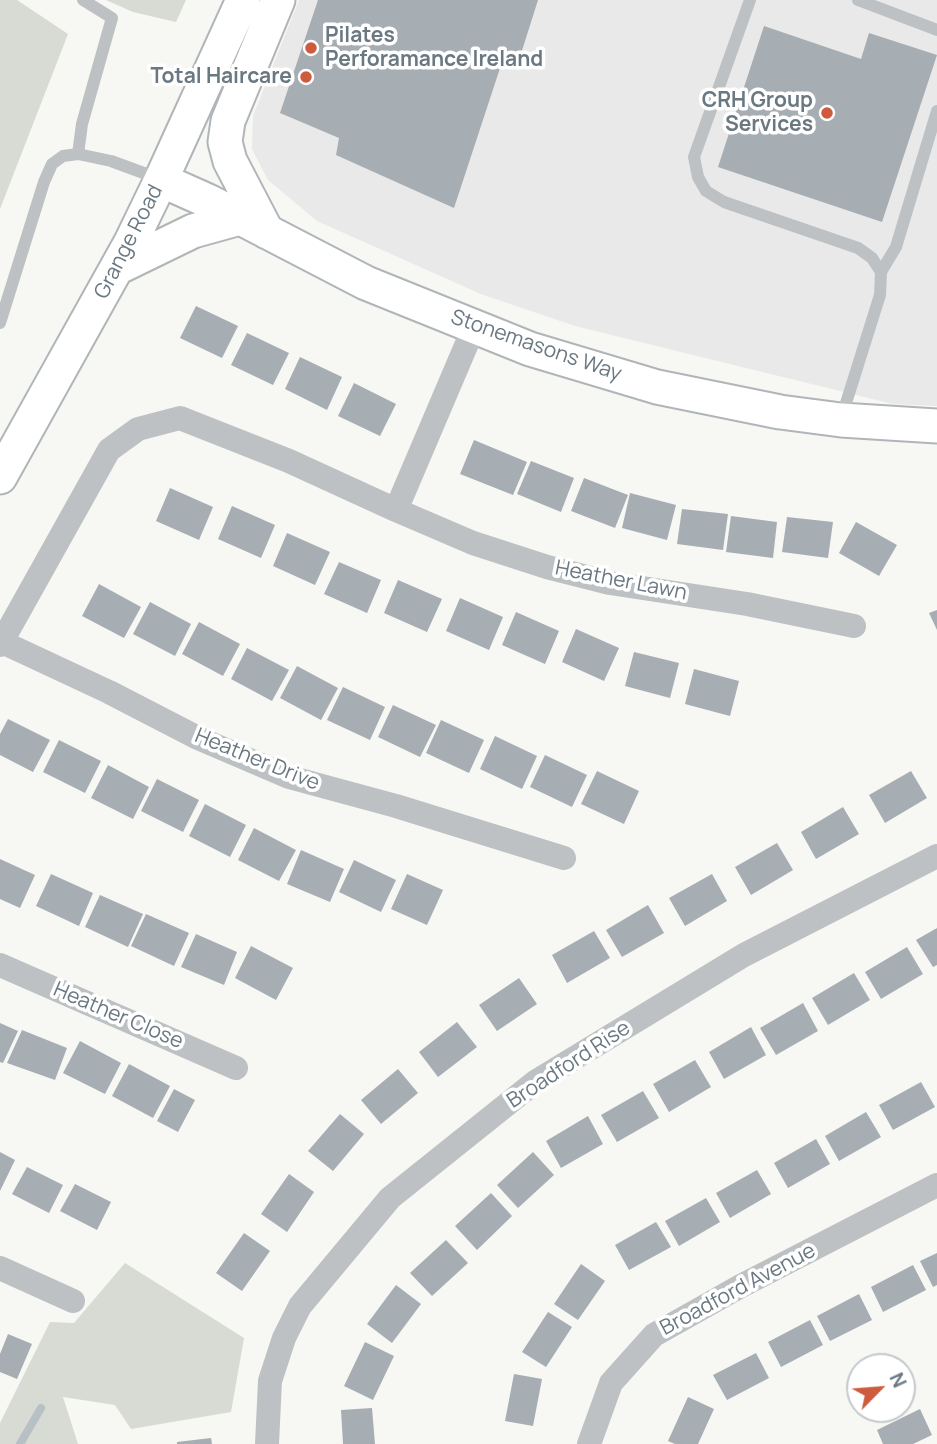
<!DOCTYPE html>
<style>
body{margin:0}
#map{position:relative;width:937px;height:1444px;overflow:hidden;background:#f7f7f4;font-family:Manrope,sans-serif}
canvas{display:block}
.north{position:absolute;left:846px;top:1353px;width:70px;height:70px;box-sizing:border-box;background:#fff;border:2px solid #c3c9cd;border-radius:50%;rotate:65deg;font-size:19px;font-weight:700;line-height:28px;text-align:center;color:#6a7882}
.north::after{content:'';display:block;margin:auto;width:24px;height:32px;background:#ce5b3e;clip-path:polygon(50% 0,100% 100%,50% 72%,0 100%)}
</style>
<div id="map">
<canvas width="937" height="1444"></canvas>
<div class="north">N</div>
</div>
<script>
const c = document.querySelector('canvas').getContext('2d');
c.lineJoin = 'round';
function paint(path, color) { c.fillStyle = color; c.fill(path, 'evenodd'); }
const toPath = rows => new Path2D(rows.map(r => 'M' + r).join(''));
function stroke(path, color, width, dash) { c.strokeStyle = color; c.lineWidth = width; c.lineCap = dash ? 'butt' : 'round'; c.setLineDash(dash || []); c.stroke(path); }
function label(font, color, halo, rows, align = 'center') {
  c.font = font + ' Manrope,sans-serif'; c.lineWidth = 7; c.setLineDash([]); c.textBaseline = 'middle'; c.strokeStyle = halo; c.fillStyle = color; for (const [text, x, y, turn = 0] of rows) {
    c.save(); c.translate(x, y); c.rotate((+turn || 0) * Math.PI / 180); c.textAlign = isNaN(turn) ? turn : align; if (halo) c.strokeText(text, 0, 0); c.fillText(text, 0, 0); c.restore();
  }
}
paint(toPath([
 [299,0,937,0,937,406,893,404,575,326,481,294,317,221,268,180,252,149,253,116]
]), '#e8e9e8');
paint(toPath([
 [0,0,17,0,68,34,0,209],
 [106,0,186,0,176,22,133,12],
 [125,1263,244,1338,231,1412,131,1429,115,1405,63,1397,78,1444,0,1444,0,1423,50,1322,74,1323]
]), '#d7dbd4');
stroke(toPath([
 [20,1444,41,1408]
]), '#b7c1c5', 8);
paint(toPath([
 [318,0,538,0,519,60,504,56,454,208,336,155,339,138,280,113],
 [764,26,861,59,869,33,937,55,882,222,718,167],
 [196,306,238,326,222,358,180,338],
 [247,333,289,353,273,385,231,365],
 [300,357,342,377,327,410,285,389],
 [354,383,396,404,380,436,338,416],
 [474,440,527,462,513,495,460,474],
 [531,461,574,478,561,512,517,494],
 [584,478,628,495,615,528,571,511],
 [170,488,213,507,199,540,156,521],
 [630,493,676,505,667,540,622,528],
 [232,506,275,525,261,558,218,539],
 [682,509,728,514,723,550,677,544],
 [731,516,777,522,773,558,726,552],
 [787,517,833,522,828,558,782,552],
 [856,522,897,545,879,576,839,553],
 [287,533,330,552,315,585,273,566],
 [339,562,381,580,367,613,324,594],
 [398,580,442,599,427,632,384,613],
 [99,584,141,607,124,638,82,616],
 [460,598,503,617,489,650,446,631],
 [150,602,191,624,175,656,133,634],
 [937,610,937,630,929,613],
 [516,612,559,631,545,664,502,645],
 [199,622,240,644,223,676,182,654],
 [576,629,619,648,604,681,562,662],
 [247,648,289,670,272,701,231,679],
 [634,652,679,663,670,698,625,686],
 [297,666,338,688,321,720,280,698],
 [694,669,739,681,730,716,685,704],
 [343,687,385,707,370,740,327,720],
 [393,705,436,725,420,757,378,737],
 [8,719,50,740,33,772,0,755,0,734],
 [441,720,484,740,469,773,426,753],
 [495,736,537,756,522,789,480,769],
 [59,740,101,761,85,793,43,772],
 [545,755,587,775,572,807,530,787],
 [108,765,149,787,133,819,91,798],
 [597,771,639,791,624,824,581,804],
 [911,771,927,798,885,823,869,795],
 [157,779,199,800,183,832,141,811],
 [205,804,246,825,230,857,189,836],
 [843,807,859,834,816,859,801,832],
 [254,828,296,850,279,881,238,860],
 [777,843,793,870,751,895,735,867],
 [301,850,344,869,330,902,287,884],
 [0,859,35,875,20,908,0,899],
 [354,860,396,880,381,912,339,892],
 [51,874,93,893,79,926,36,906],
 [407,874,443,890,427,925,391,909],
 [712,874,727,901,685,926,669,898],
 [100,895,143,914,128,947,85,927],
 [648,905,664,933,622,957,606,930],
 [146,914,189,933,174,966,131,946],
 [937,928,937,965,933,967,916,940],
 [594,931,610,958,567,983,552,955],
 [196,934,237,952,224,985,181,967],
 [251,946,293,968,276,1000,235,978],
 [907,947,923,974,881,999,865,972],
 [854,973,870,1000,828,1025,812,998],
 [519,978,537,1004,497,1031,479,1005],
 [803,1003,818,1031,776,1055,760,1028],
 [457,1022,477,1047,438,1077,419,1052],
 [0,1023,18,1031,3,1063,0,1062],
 [751,1027,766,1055,724,1079,709,1052],
 [22,1030,67,1048,55,1080,7,1063],
 [80,1041,121,1063,105,1094,63,1073],
 [695,1060,711,1087,669,1112,653,1084],
 [129,1064,170,1086,153,1118,112,1096],
 [398,1069,418,1093,381,1124,361,1100],
 [921,1082,935,1107,893,1130,879,1105],
 [174,1089,195,1100,178,1132,157,1121],
 [643,1091,659,1118,617,1142,601,1115],
 [866,1112,881,1137,839,1161,825,1136],
 [340,1114,364,1134,333,1171,308,1151],
 [588,1116,603,1144,561,1168,546,1141],
 [816,1139,830,1164,788,1188,774,1163],
 [0,1152,15,1160,0,1191],
 [533,1152,554,1175,518,1208,497,1185],
 [27,1167,63,1185,49,1213,12,1194],
 [757,1170,771,1194,730,1218,716,1193],
 [289,1174,314,1192,287,1232,261,1214],
 [75,1184,111,1202,97,1230,60,1211],
 [491,1193,512,1216,477,1250,455,1226],
 [706,1198,720,1222,679,1246,665,1221],
 [656,1222,671,1247,629,1270,615,1245],
 [244,1233,270,1251,242,1291,216,1273],
 [446,1240,468,1263,432,1296,410,1273],
 [937,1253,937,1285,933,1287,920,1261],
 [581,1264,605,1281,578,1320,554,1304],
 [913,1265,926,1290,883,1312,871,1287],
 [396,1285,421,1304,392,1343,367,1324],
 [859,1294,872,1320,830,1341,817,1316],
 [548,1312,572,1327,546,1367,522,1352],
 [810,1320,823,1345,781,1367,768,1342],
 [8,1334,32,1344,17,1379,0,1372,0,1354],
 [365,1342,394,1356,373,1400,344,1386],
 [756,1353,769,1378,727,1400,713,1375],
 [514,1374,542,1379,533,1426,505,1421],
 [688,1397,714,1409,698,1444,675,1444,668,1441],
 [372,1408,375,1444,343,1444,341,1410],
 [920,1409,932,1435,913,1444,883,1444,877,1430],
 [211,1438,212,1444,177,1444,177,1442]
]), '#a6adb3');
const secondary = toPath([
 [161,180,208,201,366,283,530,349,657,387,780,412,841,420,937,426],
 [267,232,230,161,225,142,228,121,278,0],
 [117,268,193,231,240,218],
 [0,477,131,242,161,180,243,0]
]);
stroke(secondary, '#afb5b9', 37);
stroke(toPath([
 [750,0,694,157,698,177,706,191,724,202,858,248,872,258,881,272,880,295,841,419],
 [858,0,937,30],
 [78,154,82,124,112,18,83,0],
 [881,272,896,247,937,111],
 [0,323,44,182,52,164,63,156,78,154,111,161,160,179]
]), '#bdc1c4', 12);
stroke(toPath([
 [396,510,474,327],
 [2,642,109,692,198,738,289,777,396,806,564,858],
 [0,645,109,450,138,429,180,418,289,461,396,510,473,543,547,567,610,583,747,604,854,626],
 [0,965,236,1068],
 [0,1268,73,1301],
 [267,1444,270,1381,284,1338,300,1306,390,1198,535,1082,744,955,937,856],
 [589,1444,611,1383,654,1335,739,1287,937,1185]
]), '#bdc1c4', 24);
stroke(secondary, '#fff', 33);
for (const [x, y, r, color] of [
 [311,48,7,"#ce5b3e"],
 [306,77,7,"#ce5b3e"],
 [827,113,7,"#ce5b3e"]
]) { const dot = new Path2D(); dot.arc(x, y, r, 0, 2 * Math.PI); c.fillStyle = color; c.fill(dot); stroke(dot, '#fff', 2.5); }
label('bold 21px', '#6a7882', '#fff', [
 ["Pilates",325,36,"left"],
 ["Perforamance Ireland",325,60,"left"],
 ["Total Haircare",292,77],
 ["CRH Group",813,101],
 ["Services",813,125]
], 'right');
label('21px', '#6a7882', '#fff', [
 ["Grange Road",129,242,-63],
 ["Stonemasons Way",536,346,19],
 ["Heather Lawn",621,581,11],
 ["Heather Drive",257,760,22],
 ["Heather Close",118,1016,23],
 ["Broadford Rise",569,1065,-33],
 ["Broadford Avenue",738,1290,-28]
]);
</script>
